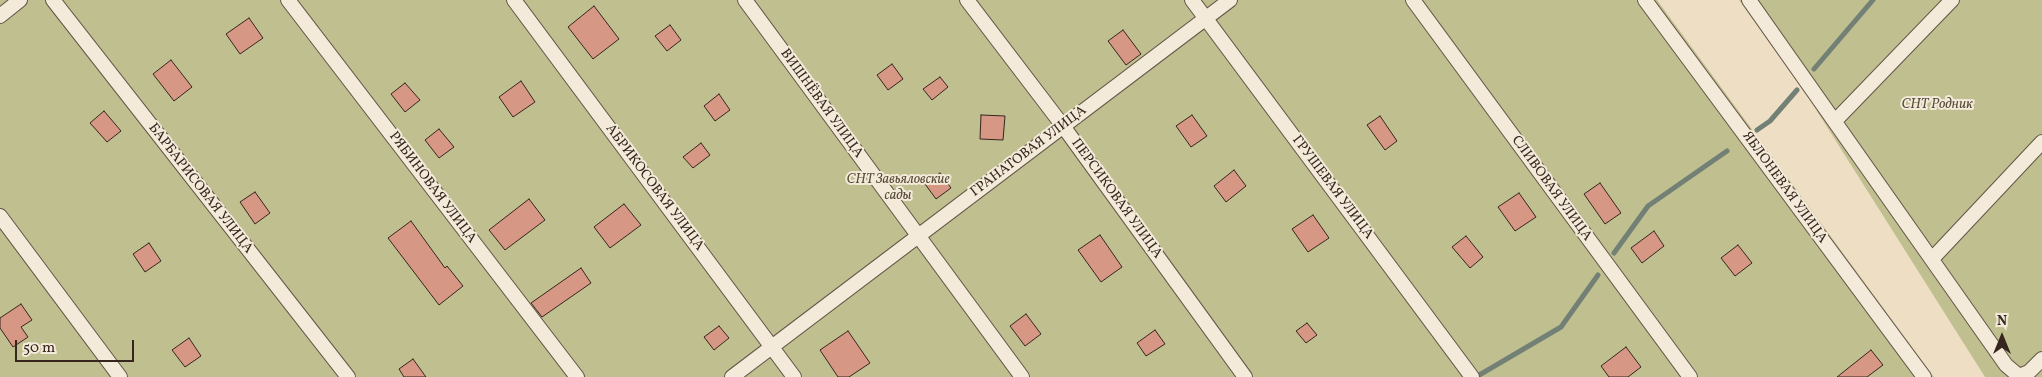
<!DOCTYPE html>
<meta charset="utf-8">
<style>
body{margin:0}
#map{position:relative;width:2042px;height:377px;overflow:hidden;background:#eddec4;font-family:Vollkorn,serif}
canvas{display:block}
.north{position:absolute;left:1977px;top:312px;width:50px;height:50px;-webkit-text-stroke:4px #f3ead9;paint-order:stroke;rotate:0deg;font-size:14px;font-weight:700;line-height:20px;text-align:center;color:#37261e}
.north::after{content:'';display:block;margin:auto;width:18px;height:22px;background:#37261e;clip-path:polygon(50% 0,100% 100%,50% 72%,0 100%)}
.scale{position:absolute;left:15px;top:340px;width:119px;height:22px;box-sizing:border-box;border:2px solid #37261e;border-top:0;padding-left:6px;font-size:15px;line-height:18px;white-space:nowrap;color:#37261e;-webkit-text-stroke:4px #f3ead9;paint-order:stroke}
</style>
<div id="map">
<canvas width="2042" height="377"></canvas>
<div class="north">N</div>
<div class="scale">50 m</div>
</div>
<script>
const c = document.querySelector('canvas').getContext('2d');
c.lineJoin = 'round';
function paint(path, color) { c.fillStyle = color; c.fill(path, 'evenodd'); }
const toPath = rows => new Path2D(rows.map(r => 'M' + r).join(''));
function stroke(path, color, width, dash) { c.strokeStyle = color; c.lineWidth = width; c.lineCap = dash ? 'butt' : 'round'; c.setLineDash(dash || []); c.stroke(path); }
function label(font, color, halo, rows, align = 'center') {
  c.font = font + ' Vollkorn,serif'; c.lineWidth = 4; c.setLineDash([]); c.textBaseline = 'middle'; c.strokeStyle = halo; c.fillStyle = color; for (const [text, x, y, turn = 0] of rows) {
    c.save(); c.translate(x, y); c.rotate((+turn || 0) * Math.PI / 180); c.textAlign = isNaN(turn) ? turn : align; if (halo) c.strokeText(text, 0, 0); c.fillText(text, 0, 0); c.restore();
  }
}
paint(toPath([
 [0,0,1657,0,1934,377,0,377],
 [1739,0,2042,0,2042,377,1985,377,1810,100]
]), '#c0bf8f');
stroke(toPath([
 [1814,69,1873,0],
 [1757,130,1770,121,1797,90],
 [1614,253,1648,206,1727,151],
 [1476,377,1561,327,1598,275]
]), '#728076', 5);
const building = toPath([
 [594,6,619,39,593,59,568,27,594,6],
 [249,18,263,38,240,54,226,34,249,18],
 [670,25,681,40,667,51,655,36,670,25],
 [1123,30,1141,54,1126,65,1108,41,1123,30],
 [171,60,192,87,174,101,153,74,171,60],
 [892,64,903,79,888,90,877,75,892,64],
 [940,77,948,87,932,100,923,89,940,77],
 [521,81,535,102,513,117,499,97,521,81],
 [405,83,420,100,405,112,391,94,405,83],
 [719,94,730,110,715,121,704,106,719,94],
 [104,111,121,131,107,142,90,123,104,111],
 [981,115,1005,116,1003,140,980,139,981,115],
 [1192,115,1207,136,1191,147,1176,126,1192,115],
 [1380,116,1397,141,1385,150,1367,125,1380,116],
 [439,129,454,147,439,158,425,140,439,129],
 [701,143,710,155,693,168,683,157,701,143],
 [1234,170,1246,186,1226,202,1214,186,1234,170],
 [940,173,951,188,936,199,925,184,940,173],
 [1600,183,1621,213,1605,224,1584,194,1600,183],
 [255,192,270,213,255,224,240,202,255,192],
 [1519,193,1536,217,1515,231,1498,207,1519,193],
 [529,199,545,220,505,250,489,230,529,199],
 [624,204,641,225,610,248,594,227,624,204],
 [1313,215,1329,238,1308,252,1292,229,1313,215],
 [411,221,445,268,447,266,463,286,439,305,388,238,411,221],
 [1654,231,1664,246,1642,263,1631,248,1654,231],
 [1100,235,1122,267,1101,282,1078,250,1100,235],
 [1466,236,1483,257,1470,268,1452,247,1466,236],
 [149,243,161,261,145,272,133,254,149,243],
 [1738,245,1752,263,1735,276,1721,258,1738,245],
 [581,268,591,283,542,317,531,303,581,268],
 [21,304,32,320,21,327,28,337,13,347,0,328,0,318,21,304],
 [1026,314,1041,334,1025,346,1010,326,1026,314],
 [1307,323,1317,335,1306,343,1296,331,1307,323],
 [719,326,729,338,714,350,704,337,719,326],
 [1155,330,1165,344,1146,356,1137,343,1155,330],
 [848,331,870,363,849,377,838,377,820,350,848,331],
 [189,338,201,356,185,367,172,350,189,338],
 [1626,347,1641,367,1628,377,1609,377,1601,366,1626,347],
 [1871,350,1883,365,1867,377,1837,377,1871,350],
 [413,359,426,377,404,377,399,369,413,359]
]);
paint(building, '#d69784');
stroke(building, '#37261e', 1);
const minor = toPath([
 [53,0,348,377],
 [288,0,577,377],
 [514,0,794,377],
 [745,0,1022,377],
 [967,0,1063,126,1245,377],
 [1192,0,1472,377],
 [1413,0,1690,377],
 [1645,0,1924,377],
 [1749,0,2006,365,2019,376,2029,372,2042,359],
 [0,16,20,0],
 [1835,121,1952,0],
 [0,216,120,377],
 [1932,259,2042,142],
 [732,377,1230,0]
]);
stroke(minor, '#645448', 16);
stroke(minor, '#f3ead9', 14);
label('14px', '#37261e', '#f3ead9', [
 ["ВИШНЁВАЯ УЛИЦА",821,104,54],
 ["ГРАНАТОВАЯ УЛИЦА",1029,152,-37],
 ["РЯБИНОВАЯ УЛИЦА",432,188,53],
 ["АБРИКОСОВАЯ УЛИЦА",654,188,53],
 ["ГРУШЕВАЯ УЛИЦА",1332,188,53],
 ["ЯБЛОНЕВАЯ УЛИЦА",1784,188,54],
 ["БАРБАРИСОВАЯ УЛИЦА",200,189,52],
 ["СЛИВОВАЯ УЛИЦА",1551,189,54],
 ["ПЕРСИКОВАЯ УЛИЦА",1116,199,54]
]);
label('italic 14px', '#594c3a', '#f3ead9', [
 ["СНТ Родник",1937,105],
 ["СНТ Завьяловские",898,180],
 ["сады",898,196]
]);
</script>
